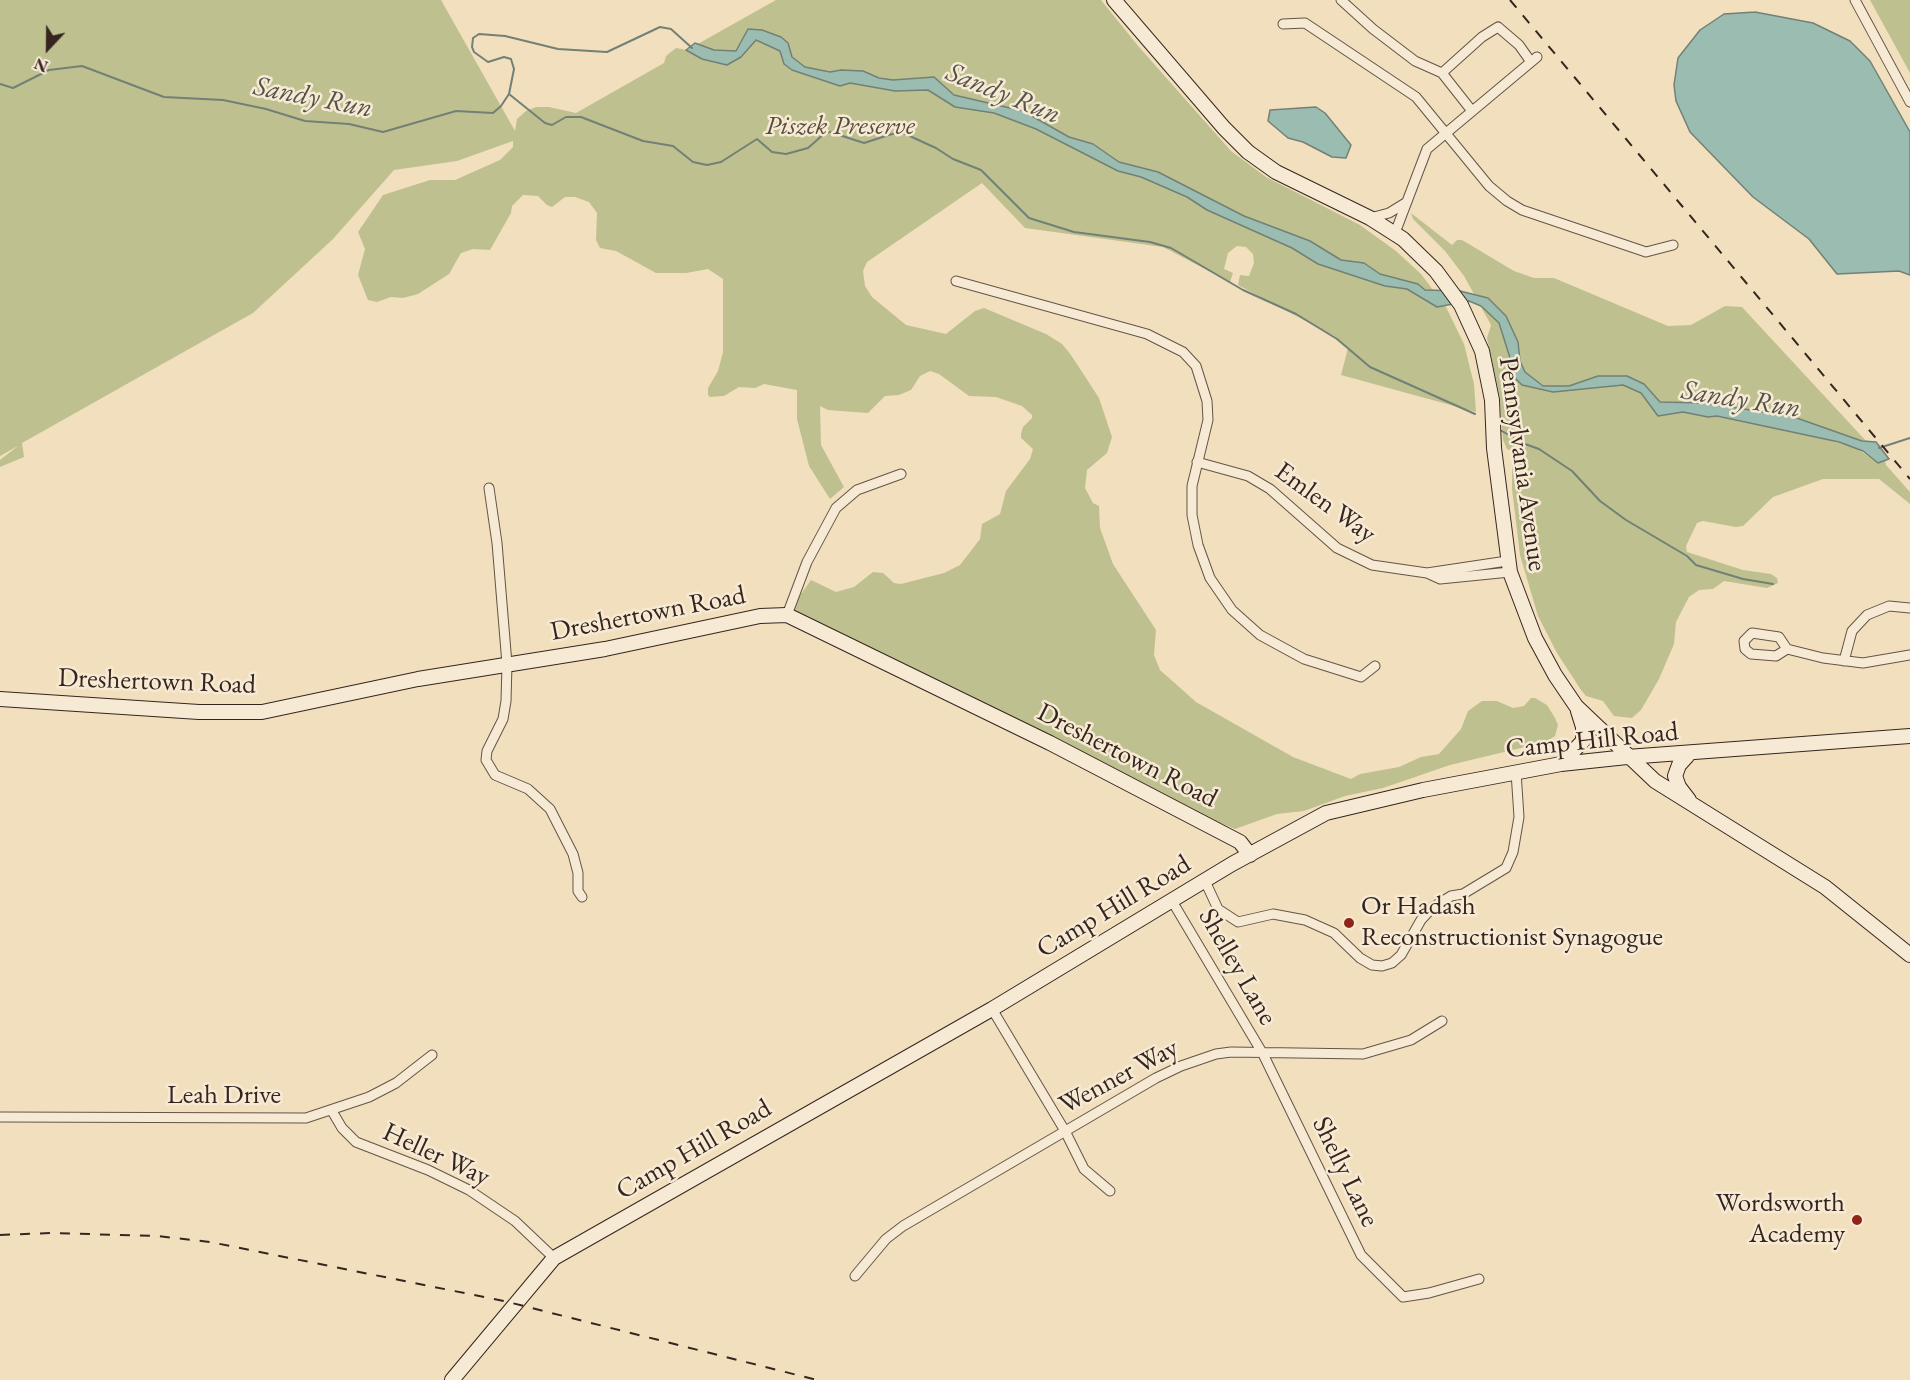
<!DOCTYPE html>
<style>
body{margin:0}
#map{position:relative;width:1910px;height:1380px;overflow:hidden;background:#f2dfbe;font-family:"EB Garamond",serif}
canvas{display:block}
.north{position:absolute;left:18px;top:18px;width:60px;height:60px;-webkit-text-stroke:4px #f7ead5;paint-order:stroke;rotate:202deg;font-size:16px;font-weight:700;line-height:24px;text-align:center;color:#35251e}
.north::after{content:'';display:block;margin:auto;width:21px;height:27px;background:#35251e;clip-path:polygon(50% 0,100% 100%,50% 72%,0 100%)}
</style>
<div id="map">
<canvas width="1910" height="1380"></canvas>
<div class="north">N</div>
</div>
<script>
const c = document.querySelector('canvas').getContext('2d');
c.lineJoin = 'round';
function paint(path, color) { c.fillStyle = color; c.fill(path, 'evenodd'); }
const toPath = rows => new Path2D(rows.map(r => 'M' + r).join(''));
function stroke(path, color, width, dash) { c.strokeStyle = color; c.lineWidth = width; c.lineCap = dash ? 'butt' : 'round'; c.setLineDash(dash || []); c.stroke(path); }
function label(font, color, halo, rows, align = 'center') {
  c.font = font + ' "EB Garamond",serif'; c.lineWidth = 5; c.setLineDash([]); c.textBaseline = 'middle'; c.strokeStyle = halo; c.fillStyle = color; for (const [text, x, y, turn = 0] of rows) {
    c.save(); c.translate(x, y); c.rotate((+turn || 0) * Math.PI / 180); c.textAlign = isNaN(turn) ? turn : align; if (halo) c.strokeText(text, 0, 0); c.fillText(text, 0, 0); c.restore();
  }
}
paint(toPath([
 [0,0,441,0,515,131,517,119,526,111,536,107,549,107,576,113,664,63,666,56,676,48,687,50,776,0,1101,0,1139,47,1231,151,1266,177,1360,225,1396,251,1421,274,1446,307,1464,344,1474,384,1476,412,1341,375,1348,348,1334,336,1238,285,1240,275,1249,276,1254,263,1253,254,1246,247,1237,246,1228,253,1224,269,1233,273,1230,282,1163,247,1025,228,982,183,867,262,863,271,865,286,872,297,906,325,946,334,975,311,984,308,1046,334,1062,344,1071,355,1099,398,1112,437,1107,453,1087,470,1085,488,1093,503,1099,506,1100,528,1113,564,1156,630,1154,655,1160,670,1196,702,1293,757,1351,779,1360,774,1399,767,1421,757,1439,754,1461,729,1468,711,1482,701,1497,701,1513,708,1524,706,1531,698,1535,698,1547,705,1555,718,1558,725,1555,736,1546,742,1450,765,1383,788,1345,796,1304,811,1277,814,1235,829,1182,807,794,613,794,604,811,580,836,592,854,587,873,572,883,573,894,583,901,584,944,573,960,565,980,539,982,524,1000,514,1006,491,1030,459,1033,449,1021,438,1021,434,1023,427,1032,418,1032,415,1022,406,996,397,969,396,939,374,930,371,920,376,911,390,899,395,885,396,868,413,828,410,820,406,821,445,844,487,830,499,809,466,797,419,797,390,764,384,755,388,739,387,724,396,710,397,708,395,708,388,718,371,723,352,723,279,708,269,686,273,656,273,616,251,600,248,596,240,597,213,589,202,575,197,565,197,552,207,547,205,538,196,523,195,512,206,511,213,490,250,473,249,461,253,449,274,418,294,403,298,391,297,377,302,368,300,358,275,365,249,358,232,383,195,430,180,455,180,500,160,513,147,513,141,457,161,394,170,333,239,253,313,22,443,24,457,0,467,0,460,18,446,0,456],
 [1870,0,1910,0,1910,73],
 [1411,213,1452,245,1457,240,1462,240,1514,271,1534,278,1554,278,1668,326,1691,325,1725,306,1742,307,1867,442,1784,415,1732,408,1738,421,1808,434,1856,448,1878,463,1885,460,1886,465,1910,492,1910,504,1879,479,1823,479,1773,497,1743,526,1736,527,1703,521,1697,523,1686,546,1687,552,1743,570,1771,574,1777,578,1778,583,1767,588,1724,581,1713,589,1699,590,1689,597,1676,622,1674,644,1659,679,1641,710,1632,718,1614,716,1603,701,1586,696,1581,690,1557,653,1538,616,1520,555,1512,489,1512,463,1518,453,1507,449,1503,440,1500,398,1487,338,1491,325,1464,276,1445,251,1413,219]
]), '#bec18f');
const water = toPath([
 [1755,12,1813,23,1850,41,1870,61,1910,132,1910,275,1899,271,1837,274,1809,239,1753,197,1690,132,1676,101,1674,85,1678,58,1700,30,1724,14,1755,12],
 [748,29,762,30,781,37,788,43,792,57,805,67,830,72,841,70,863,71,879,78,893,80,934,77,954,95,1023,111,1069,137,1093,144,1119,162,1158,172,1244,216,1310,241,1341,260,1364,263,1380,274,1418,284,1425,290,1460,291,1488,298,1506,316,1518,342,1520,361,1525,372,1543,386,1569,386,1598,376,1627,376,1644,384,1660,402,1703,403,1791,416,1862,441,1876,442,1889,459,1878,463,1863,451,1839,442,1717,416,1708,417,1683,412,1658,416,1641,393,1623,385,1553,392,1522,385,1510,373,1511,361,1499,323,1481,306,1469,301,1437,307,1407,289,1385,286,1318,264,1292,248,1207,210,1187,197,1141,177,1118,171,1036,129,994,113,955,107,928,90,895,91,850,83,840,86,792,70,784,64,780,51,756,40,741,57,727,65,702,59,686,50,695,43,714,50,736,51,748,29],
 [1316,107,1325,113,1351,145,1346,158,1332,157,1303,142,1288,138,1268,121,1270,110,1316,107]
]);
paint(water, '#9bbdb1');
stroke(water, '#728076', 1.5);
stroke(toPath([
 [0,84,13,88,49,70,82,66,164,97,223,100,266,109,305,121,349,124,383,132,456,111,493,113,501,106,509,94,514,69,511,59,504,57,488,62,474,52,472,47,473,38,479,34,505,36,558,49,607,52,660,27,671,29,692,48],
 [509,94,545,123,552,125,566,117,581,117,643,141,673,146,693,162,707,165,721,162,757,139,772,152,786,154,808,148,825,133,830,132,864,143,892,134,903,133,936,148,953,159,981,170,1029,218,1074,232,1150,242,1171,248,1243,290,1296,314,1337,339,1370,367,1475,414],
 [1500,430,1525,444,1539,449,1572,471,1600,501,1626,520,1687,556,1696,565,1743,579,1773,584],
 [1879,448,1910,438]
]), '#728076', 2);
const street = toPath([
 [1341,0,1373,29,1415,61,1442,73,1472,111],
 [1855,0,1910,102],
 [1283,24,1305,23,1416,97,1489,186,1507,201,1522,210,1646,252,1673,245],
 [1442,73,1482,37,1498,27,1519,45,1531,62],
 [1370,218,1389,213,1407,202],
 [1395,233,1427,149,1537,57],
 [956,281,1147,334,1183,352,1196,366,1207,401,1208,420,1192,486,1192,515,1198,545,1210,578,1232,610,1260,635,1304,659,1361,677,1375,666],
 [1197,462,1248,476,1270,489,1337,548,1372,565,1427,573,1440,579,1510,572],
 [489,488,497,543,507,664,506,701,503,719,487,751,486,760,495,775,528,789,550,809,573,854,578,873,578,891,582,897],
 [1427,573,1507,561],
 [787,615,807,562,836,508,857,490,901,474],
 [1752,633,1779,637,1787,649,1776,656,1751,654,1745,649,1744,641,1752,633],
 [1787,649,1823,658,1863,663,1910,655],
 [1844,661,1852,631,1867,615,1889,606,1910,608],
 [1205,881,1218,909,1238,922,1273,914,1305,920,1334,933,1360,958,1372,965,1382,966,1392,963,1401,955,1421,920,1432,908,1451,896,1463,894,1506,868,1513,852,1519,817,1516,772],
 [1172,901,1263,1054,1361,1255,1403,1297,1429,1293,1479,1279],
 [992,1009,1065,1131,1084,1169,1110,1191],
 [332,1111,342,1128,356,1142,428,1170,469,1190,515,1221,554,1258],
 [0,1117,306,1118,369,1097,396,1083,432,1055],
 [855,1276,886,1239,903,1226,1156,1078,1181,1066,1216,1054,1231,1052,1363,1054,1411,1040,1442,1021]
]);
const secondary = toPath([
 [1114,0,1224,128,1248,152,1276,172,1370,218,1403,239,1436,271,1461,305,1482,351,1492,400,1494,448,1510,572,1535,638,1555,675,1576,706,1655,781,1825,887,1910,955],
 [0,699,199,712,262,712,418,679,605,649,760,616,787,615,1050,743,1240,842,1250,855],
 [1561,764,1583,741,1583,727,1578,711],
 [1689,800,1679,787,1675,776,1679,765,1689,754],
 [452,1380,554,1258,992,1009,1232,864,1326,813,1423,790,1561,764,1627,757,1910,736]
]);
stroke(street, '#645446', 11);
stroke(secondary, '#35251e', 16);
stroke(street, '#f7ead5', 9);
stroke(secondary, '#f7ead5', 14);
stroke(toPath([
 [1510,0,1910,479],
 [0,1235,51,1233,157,1236,210,1242,504,1301,817,1380]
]), '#35251e', 2, [10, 10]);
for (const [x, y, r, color] of [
 [1349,923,6,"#8f2418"],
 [1857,1220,6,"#8f2418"]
]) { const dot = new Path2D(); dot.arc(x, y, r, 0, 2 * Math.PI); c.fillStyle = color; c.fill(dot); stroke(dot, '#f7ead5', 2); }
label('italic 27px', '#574c3a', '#f7ead5', [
 ["Piszek Preserve",840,127]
]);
label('27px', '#35251e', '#f7ead5', [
 ["Pennsylvania Avenue",1522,464,82],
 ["Emlen Way",1325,503,36],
 ["Dreshertown Road",648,614,-11],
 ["Dreshertown Road",157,682,2],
 ["Camp Hill Road",1592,741,-6],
 ["Dreshertown Road",1127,756,27],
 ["Camp Hill Road",1114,907,-31],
 ["Shelley Lane",1237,967,60],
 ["Wenner Way",1119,1077,-28],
 ["Leah Drive",224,1096],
 ["Camp Hill Road",694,1150,-30],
 ["Heller Way",436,1155,25],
 ["Shelly Lane",1345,1172,64]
]);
label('27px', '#35251e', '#f7ead5', [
 ["Or Hadash",1361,907],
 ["Reconstructionist Synagogue",1361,938],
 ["Wordsworth",1845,1204,"right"],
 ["Academy",1845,1235,"right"]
], 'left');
label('italic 28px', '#54534a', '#f7ead5', [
 ["Sandy Run",1003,94,22],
 ["Sandy Run",313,98,11],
 ["Sandy Run",1741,400,9]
]);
</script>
